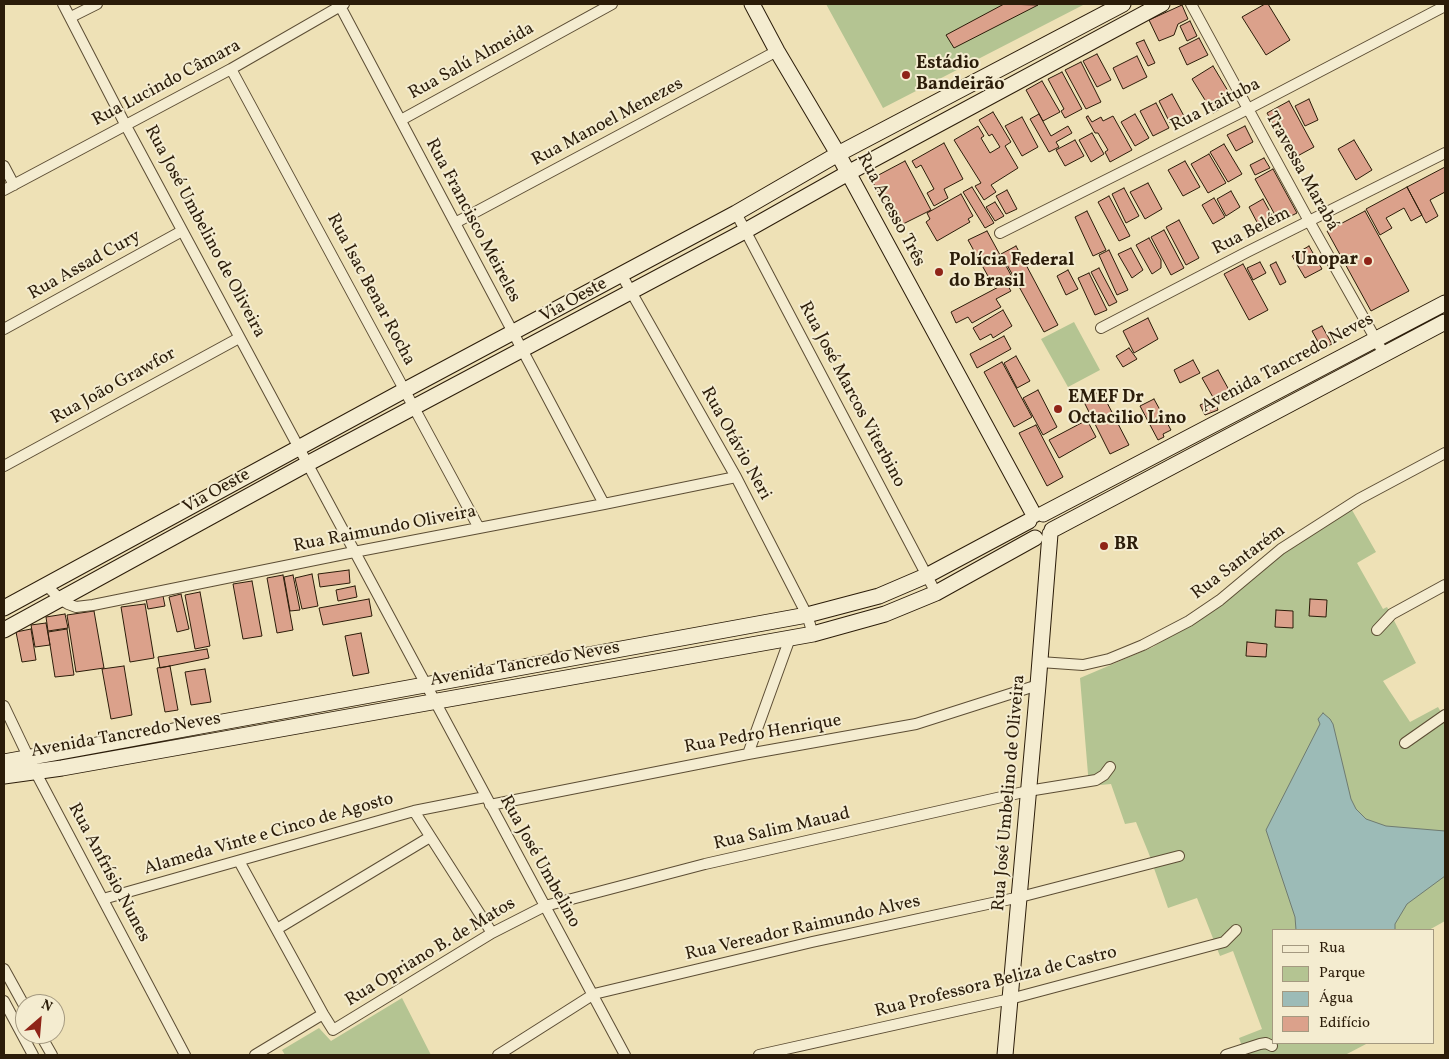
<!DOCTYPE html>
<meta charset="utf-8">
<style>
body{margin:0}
#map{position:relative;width:1449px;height:1059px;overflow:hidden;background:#eee1b6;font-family:Vollkorn,serif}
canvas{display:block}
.frame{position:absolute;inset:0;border:5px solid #2b1c09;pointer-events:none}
.legend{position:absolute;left:1272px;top:929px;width:162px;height:115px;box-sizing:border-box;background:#f4ecd0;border:1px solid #a49980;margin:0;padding:6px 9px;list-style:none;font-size:15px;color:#2b1c09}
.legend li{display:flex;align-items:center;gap:10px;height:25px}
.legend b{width:25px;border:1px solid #a49980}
.north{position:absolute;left:15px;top:994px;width:50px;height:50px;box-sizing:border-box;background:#f4ecd0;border:1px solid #a49980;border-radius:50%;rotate:27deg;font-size:14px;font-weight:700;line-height:20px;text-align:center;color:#2b1c09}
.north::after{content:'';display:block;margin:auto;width:18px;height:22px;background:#8f2418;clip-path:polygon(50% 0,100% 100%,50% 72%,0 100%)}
</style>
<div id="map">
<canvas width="1449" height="1059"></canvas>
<div class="frame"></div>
<ul class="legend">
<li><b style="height:6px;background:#f4ecd0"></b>Rua</li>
<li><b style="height:14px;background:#b4c492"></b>Parque</li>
<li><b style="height:14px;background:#9cbbb7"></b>Água</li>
<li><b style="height:14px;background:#dba18b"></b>Edifício</li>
</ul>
<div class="north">N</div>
</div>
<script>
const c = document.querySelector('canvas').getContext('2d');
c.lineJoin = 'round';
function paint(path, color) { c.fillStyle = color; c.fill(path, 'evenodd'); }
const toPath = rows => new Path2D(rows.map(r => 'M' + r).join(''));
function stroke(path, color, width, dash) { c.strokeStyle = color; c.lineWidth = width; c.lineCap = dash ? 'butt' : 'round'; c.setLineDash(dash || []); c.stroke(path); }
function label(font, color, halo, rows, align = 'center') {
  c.font = font + ' Vollkorn,serif'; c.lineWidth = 4; c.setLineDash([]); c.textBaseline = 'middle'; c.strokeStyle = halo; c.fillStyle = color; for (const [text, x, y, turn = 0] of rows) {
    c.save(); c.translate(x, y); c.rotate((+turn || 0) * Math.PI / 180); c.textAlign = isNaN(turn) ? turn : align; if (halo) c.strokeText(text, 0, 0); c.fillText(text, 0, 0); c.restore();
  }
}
paint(toPath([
 [826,4,1085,4,883,108],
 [1074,322,1100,370,1068,387,1041,339],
 [1352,510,1376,552,1357,563,1383,609,1387,607,1416,663,1383,681,1410,722,1438,707,1445,719,1445,921,1429,930,1273,930,1273,1043,1368,1043,1345,1055,1245,1055,1239,1038,1262,1029,1233,951,1220,956,1197,898,1168,908,1149,854,1136,822,1125,824,1111,784,1089,786,1080,678,1153,647,1212,608,1279,554],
 [402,998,431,1055,285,1055,282,1050,319,1028,331,1041]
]), '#b4c492');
const water = toPath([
 [1323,713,1330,719,1333,724,1351,799,1356,809,1366,819,1386,826,1445,831,1445,876,1407,904,1395,924,1395,930,1296,930,1295,917,1266,830,1320,724,1318,719,1323,713]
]);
paint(water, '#9cbbb7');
stroke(water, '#6f7b71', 1);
const building = toPath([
 [1004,4,1038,5,954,48,946,35,1004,4],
 [1265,4,1268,4,1290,40,1266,55,1242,17,1265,4],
 [1182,5,1188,19,1178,24,1174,35,1159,41,1149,20,1182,5],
 [1190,21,1197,36,1187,41,1180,26,1190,21],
 [1199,38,1208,55,1187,65,1179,48,1199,38],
 [1144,40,1155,63,1148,66,1136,43,1144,40],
 [1097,54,1111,80,1097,87,1083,61,1097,54],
 [1137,56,1147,77,1123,89,1113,68,1137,56],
 [1081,62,1101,102,1086,109,1065,70,1081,62],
 [1213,66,1234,101,1213,113,1192,79,1213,66],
 [1062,72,1082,109,1065,118,1061,111,1064,109,1048,79,1062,72],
 [1042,81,1060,112,1043,121,1026,90,1042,81],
 [1172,94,1184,116,1170,123,1159,101,1172,94],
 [1309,99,1318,120,1305,126,1295,106,1309,99],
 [1289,101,1314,147,1292,159,1267,113,1289,101],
 [1156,103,1169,128,1153,136,1140,111,1156,103],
 [993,112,1011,142,1005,146,1018,168,991,185,996,192,984,200,975,186,981,183,954,140,978,126,984,136,981,138,990,153,1000,147,992,134,989,136,979,120,993,112],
 [1039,114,1051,136,1068,126,1072,133,1056,142,1059,147,1049,152,1030,119,1039,114],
 [1135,114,1149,138,1135,146,1121,122,1135,114],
 [1088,116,1092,122,1101,117,1103,121,1113,116,1132,150,1110,162,1105,152,1108,150,1098,133,1095,133,1086,117,1088,116],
 [1022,117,1038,147,1022,156,1005,126,1022,117],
 [1245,126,1253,142,1236,151,1227,135,1245,126],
 [1092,133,1104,154,1091,162,1079,140,1092,133],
 [1075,140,1084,156,1065,166,1056,150,1075,140],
 [1354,140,1372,170,1356,180,1338,149,1354,140],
 [944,143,963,179,944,189,948,198,934,206,927,193,934,189,921,165,916,168,912,161,944,143],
 [1224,144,1242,174,1228,182,1210,152,1224,144],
 [1209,154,1226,183,1208,193,1191,164,1209,154],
 [1264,158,1270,168,1255,175,1250,165,1264,158],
 [905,161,931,210,897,227,871,179,905,161],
 [1185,161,1200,187,1183,196,1168,170,1185,161],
 [1445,167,1445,192,1430,200,1438,216,1426,223,1407,187,1445,167],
 [1273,169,1297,213,1279,222,1255,179,1273,169],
 [1148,183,1162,209,1145,219,1130,192,1148,183],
 [972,187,994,223,985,228,963,192,972,187],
 [1407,187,1422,215,1411,221,1404,208,1386,218,1392,228,1380,235,1366,209,1407,187],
 [1124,188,1139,216,1126,223,1112,194,1124,188],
 [1007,190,1017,209,1006,214,996,196,1007,190],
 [1231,191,1240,207,1226,216,1217,199,1231,191],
 [961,194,973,216,968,219,970,222,937,241,926,222,930,219,927,213,961,194],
 [1109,196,1130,236,1119,241,1098,202,1109,196],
 [1214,198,1225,217,1213,224,1202,205,1214,198],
 [1263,199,1274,219,1259,226,1249,207,1263,199],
 [995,202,1004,216,995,221,986,207,995,202],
 [1087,211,1106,250,1093,256,1075,217,1087,211],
 [1365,211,1409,291,1371,311,1327,231,1365,211],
 [1179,220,1199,258,1186,265,1166,227,1179,220],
 [1164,230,1184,268,1171,275,1151,237,1164,230],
 [987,231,1012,277,994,287,968,240,987,231],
 [1149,238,1161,260,1161,268,1152,274,1136,245,1149,238],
 [1016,246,1058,325,1044,332,1001,254,1016,246],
 [1309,246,1322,269,1305,278,1292,256,1309,246],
 [1131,248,1143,270,1132,278,1118,254,1131,248],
 [1109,250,1128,290,1117,295,1099,255,1109,250],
 [1260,262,1266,273,1253,280,1247,268,1260,262],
 [1276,262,1286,282,1280,285,1270,265,1276,262],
 [1243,264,1268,310,1249,320,1224,274,1243,264],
 [1099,268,1117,302,1109,306,1091,272,1099,268],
 [1068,270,1078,289,1066,295,1057,276,1068,270],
 [1089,273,1107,310,1095,315,1078,278,1089,273],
 [1006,283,1011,291,996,299,1001,307,972,323,968,317,956,323,951,312,1006,283],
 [1003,310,1012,326,993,338,991,334,980,340,973,328,1003,310],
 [1148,318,1158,339,1134,353,1123,331,1148,318],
 [1322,326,1332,344,1322,349,1312,331,1322,326],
 [1004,336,1011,349,977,368,970,354,1004,336],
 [1129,348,1137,359,1123,367,1116,356,1129,348],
 [1016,356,1030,381,1017,388,1004,363,1016,356],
 [1193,360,1200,373,1180,383,1174,370,1193,360],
 [1002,362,1032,417,1014,427,984,372,1002,362],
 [1218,370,1229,390,1214,399,1202,378,1218,370],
 [1038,390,1057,427,1043,435,1023,398,1038,390],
 [1101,391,1129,445,1110,454,1083,400,1101,391],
 [1154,399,1171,430,1163,434,1164,437,1158,440,1140,406,1154,399],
 [1214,399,1218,410,1205,415,1200,405,1214,399],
 [1087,420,1096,437,1059,458,1049,440,1087,420],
 [1036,425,1063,477,1047,486,1019,433,1036,425],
 [349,570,350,583,320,587,318,574,349,570],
 [312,574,318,606,302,609,295,578,312,574],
 [283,575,293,630,277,633,267,578,283,575],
 [293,575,300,610,290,611,284,577,293,575],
 [252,581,262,636,243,639,233,584,252,581],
 [355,586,357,597,338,601,336,590,355,586],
 [200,592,210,646,195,649,185,595,200,592],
 [181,594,189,629,177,632,169,597,181,594],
 [163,596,165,606,148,609,146,599,163,596],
 [369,599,372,616,323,625,319,608,369,599],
 [1310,599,1327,600,1326,617,1309,616,1310,599],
 [145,604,154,658,130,662,121,607,145,604],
 [1276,610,1293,611,1293,628,1275,627,1276,610],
 [94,611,104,668,76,672,67,615,94,611],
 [65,614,68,628,48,631,46,617,65,614],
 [46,623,50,645,35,647,31,625,46,623],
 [31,629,36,660,22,662,16,632,31,629],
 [67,629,74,675,55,677,48,632,67,629],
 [361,633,369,673,353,676,345,636,361,633],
 [1247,642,1267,644,1266,657,1246,656,1247,642],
 [207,649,209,658,160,668,158,657,207,649],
 [124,666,132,715,111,719,102,669,124,666],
 [170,666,178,710,165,712,157,668,170,666],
 [205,669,211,702,191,705,185,672,205,669]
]);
paint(building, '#dba18b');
stroke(building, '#2b1c09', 1);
const street = toPath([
 [63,4,125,124,625,1055],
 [1191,4,1309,221,1384,354],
 [340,6,604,504],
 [71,17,97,4],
 [231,69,479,528],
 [401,120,612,4],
 [4,166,14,185],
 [4,190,231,69,344,4],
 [736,213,936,593],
 [455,223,777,51],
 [1000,233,1248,109,1445,6],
 [621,274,736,477,807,615,813,634],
 [1101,328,1247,252,1445,153],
 [4,329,182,231],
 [4,466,239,338],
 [47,586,60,599,68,604,76,607,93,605,354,552,604,504,736,477],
 [1377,630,1392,614,1445,585],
 [1040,662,1083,665,1109,659,1143,645,1189,621,1220,600,1281,549,1359,499,1445,453],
 [4,706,35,771,185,1055],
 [1405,743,1445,715],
 [748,754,790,638],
 [490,805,748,754,916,724,1038,685],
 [414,811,492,933],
 [239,861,323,1014,333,1030,492,933,545,906,705,864,1028,791,1096,780,1104,775,1110,767],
 [103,899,414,811,485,797],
 [277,929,430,837],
 [4,969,25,1007],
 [4,1001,33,1055],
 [40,1034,52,1055],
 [255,1055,323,1014],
 [498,1055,594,994,812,942,1020,897,1179,856],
 [759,1055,1010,999,1224,942,1236,930],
 [1226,1055,1260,1044,1266,1043,1272,1046]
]);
const secondary = toPath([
 [752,4,777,51,838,154,1034,515],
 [1043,514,1445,303],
 [1052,530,1445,322],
 [4,608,405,390,736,213,838,154,1123,4],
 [4,630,307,464,745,231,848,173,1162,4],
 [4,762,807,615,879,596,928,575,1029,521],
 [4,776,62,768,813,634,885,614,936,593,1035,538],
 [1005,1055,1038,685,1050,534]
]);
stroke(street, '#5c4d34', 12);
stroke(secondary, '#2b1c09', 17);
stroke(street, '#f4ecd0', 10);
stroke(secondary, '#f4ecd0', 15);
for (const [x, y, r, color] of [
 [906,75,5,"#8f2418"],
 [1368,261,5,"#8f2418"],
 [939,272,5,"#8f2418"],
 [1058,409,5,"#8f2418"],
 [1104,546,5,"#8f2418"]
]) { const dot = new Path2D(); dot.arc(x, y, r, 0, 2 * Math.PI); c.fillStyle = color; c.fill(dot); stroke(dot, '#f4ecd0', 2); }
label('18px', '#2b1c09', '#f4ecd0', [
 ["Rua Salú Almeida",472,62,-29],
 ["Rua Lucindo Câmara",167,84,-28],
 ["Rua Itaituba",1216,106,-27],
 ["Rua Manoel Menezes",608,123,-28],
 ["Travessa Marabá",1301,172,61],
 ["Rua Acesso Três",890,210,62],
 ["Rua Francisco Meireles",472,221,62],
 ["Rua José Umbelino de Oliveira",204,232,62],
 ["Rua Belém",1252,232,-27],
 ["Rua Assad Cury",85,266,-29],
 ["Rua Isac Benar Rocha",370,290,62],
 ["Via Oeste",574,301,-29],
 ["Avenida Tancredo Neves",1288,364,-28],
 ["Rua João Grawfor",114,387,-29],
 ["Rua José Marcos Viterbino",851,395,62],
 ["Rua Otávio Neri",735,444,61],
 ["Via Oeste",217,492,-29],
 ["Rua Raimundo Oliveira",385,530,-11],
 ["Rua Santarém",1239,563,-37],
 ["Avenida Tancredo Neves",525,665,-10],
 ["Rua Pedro Henrique",763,735,-10],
 ["Avenida Tancredo Neves",126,736,-10],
 ["Rua José Umbelino de Oliveira",1010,793,-85],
 ["Rua Salim Mauad",782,830,-13],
 ["Alameda Vinte e Cinco de Agosto",269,835,-16],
 ["Rua José Umbelino",539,862,61],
 ["Rua Anfrísio Nunes",108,873,62],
 ["Rua Vereador Raimundo Alves",803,929,-13],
 ["Rua Opriano B. de Matos",431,953,-31],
 ["Rua Professora Beliza de Castro",996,983,-14]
]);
label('bold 18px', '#2b1c09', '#f4ecd0', [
 ["Estádio",916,65],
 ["Bandeirão",916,86],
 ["Unopar",1358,261,"right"],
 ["Polícia Federal",949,262],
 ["do Brasil",949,283],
 ["EMEF Dr",1068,399],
 ["Octacilio Lino",1068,420],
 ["BR",1114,546]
], 'left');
</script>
